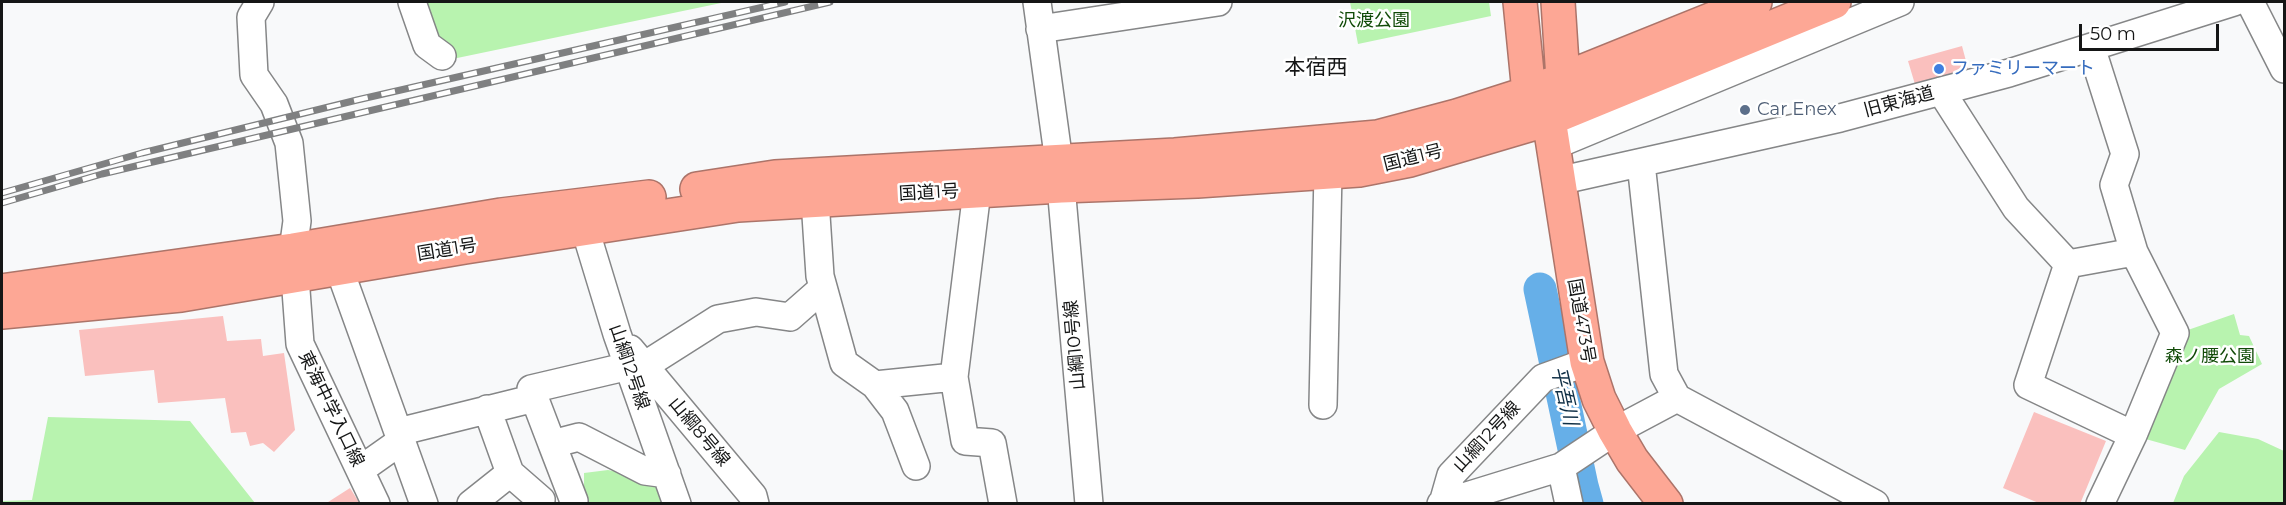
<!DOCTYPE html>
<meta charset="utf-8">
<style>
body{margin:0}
#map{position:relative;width:2286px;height:505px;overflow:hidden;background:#f8f9fa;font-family:Montserrat,sans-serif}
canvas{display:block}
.frame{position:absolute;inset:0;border:3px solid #151616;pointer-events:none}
.scale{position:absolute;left:2079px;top:24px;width:140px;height:27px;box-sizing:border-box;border:3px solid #151616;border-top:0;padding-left:8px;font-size:18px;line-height:21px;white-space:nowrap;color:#151616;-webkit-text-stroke:4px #fff;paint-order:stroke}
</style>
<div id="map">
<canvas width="2286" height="505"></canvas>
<div class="frame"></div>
<div class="scale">50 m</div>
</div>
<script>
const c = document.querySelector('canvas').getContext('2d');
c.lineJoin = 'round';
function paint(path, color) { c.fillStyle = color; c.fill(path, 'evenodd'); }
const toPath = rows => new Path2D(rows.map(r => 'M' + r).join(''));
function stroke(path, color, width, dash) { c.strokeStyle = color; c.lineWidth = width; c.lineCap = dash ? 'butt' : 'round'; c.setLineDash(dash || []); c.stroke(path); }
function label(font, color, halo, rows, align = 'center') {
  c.font = font + ' Montserrat,"Noto Sans JP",sans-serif'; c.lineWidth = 5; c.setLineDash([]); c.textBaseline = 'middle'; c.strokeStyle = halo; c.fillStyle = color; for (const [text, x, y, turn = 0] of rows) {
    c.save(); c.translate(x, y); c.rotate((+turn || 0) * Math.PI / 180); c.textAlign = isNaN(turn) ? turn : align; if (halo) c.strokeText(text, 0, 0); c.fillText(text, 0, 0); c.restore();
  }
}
paint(toPath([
 [411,2,726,2,438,62],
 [1350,2,1489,2,1491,16,1358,44],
 [2234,314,2240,335,2249,336,2262,364,2219,389,2185,450,2142,438,2185,331],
 [48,417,190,421,255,503,2,503,2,501,32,500],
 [2219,432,2258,439,2284,451,2284,503,2173,503,2184,476],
 [608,470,657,480,665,503,584,503,584,473]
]), '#b8f3af');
stroke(toPath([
 [1540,289,1582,486,1587,504]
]), '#66afe8', 33);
paint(toPath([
 [1962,46,1970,76,1917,91,1908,61],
 [223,316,227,341,261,339,263,356,284,353,295,430,274,452,263,443,250,446,246,432,231,433,225,398,158,403,154,370,85,376,79,330],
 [2034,412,2106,441,2080,504,2041,504,2003,488],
 [350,488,360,504,325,504]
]), '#fac0be');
const minor = toPath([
 [260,2,251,17,254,75,274,104,289,143,297,221,293,250,300,344,376,504],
 [412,2,427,45,442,56],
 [1037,2,1059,162],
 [2250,2,2284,69],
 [1040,29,1218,2],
 [2091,47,2125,154,2114,185,2134,252],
 [1941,91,2016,208,2068,264],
 [1553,146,1900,2],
 [1641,163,1664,374,1677,398,1875,504],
 [1558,181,1840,118,2009,73,2234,2],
 [1061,186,1089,504],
 [977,191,954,377,965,441,992,443,1003,504],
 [815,200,820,276,844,363,875,385,954,377],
 [585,229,617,334,677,504],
 [339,268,424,504],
 [630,349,753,496,755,504],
 [644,366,718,319,756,312,790,317,823,288],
 [875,385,895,411,916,466],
 [1323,405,1328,172],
 [487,409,510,473,541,500,540,504],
 [398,432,535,398],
 [552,444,531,389,629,366],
 [1561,467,1569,504],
 [360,470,401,441],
 [1443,503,1451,475,1543,378,1587,362],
 [471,504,510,473],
 [573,504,574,501,552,444,579,437,645,471,667,474],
 [1441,504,1561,467,1615,431,1677,398],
 [2100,504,2133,435,2175,333,2134,252,2068,264,2028,385,2133,435]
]);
const highway = toPath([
 [1520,2,1529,93,1542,110],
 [1558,2,1563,79,1549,119,1587,362,1599,399,1615,431,1632,460,1666,504],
 [697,189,775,177,1175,155,1378,137,1457,116,1529,93,1755,2],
 [2,291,293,250,501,215,649,197],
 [2,312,181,295,465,247,738,205,1061,186,1197,181,1359,170,1410,160,1549,119,1834,2]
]);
stroke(minor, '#858687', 30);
stroke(highway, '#ac7469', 36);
stroke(minor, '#fff', 27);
stroke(highway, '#fda795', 33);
const rail = toPath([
 [2,193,142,153,357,100,785,2],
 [2,203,102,174,830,2]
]);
stroke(rail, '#7f8081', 7);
stroke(rail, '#fff', 4.5, [14]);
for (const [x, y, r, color] of [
 [1939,69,6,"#3f7fe0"],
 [1745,110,6,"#5c6f8a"]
]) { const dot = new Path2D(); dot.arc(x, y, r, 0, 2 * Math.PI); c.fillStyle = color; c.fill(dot); stroke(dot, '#fff', 2); }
label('18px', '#114b08', '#fff', [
 ["沢渡公園",1374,21],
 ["森ノ腰公園",2210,357]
]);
label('18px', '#366cbe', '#fff', [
 ["ファミリーマート",1951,69]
], 'left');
label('18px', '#151616', '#fff', [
 ["旧東海道",1899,102,-15],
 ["国道1号",1413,158,-14],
 ["国道1号",929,193,-3],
 ["国道1号",447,250,-9],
 ["国道473号",1581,321,80],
 ["山綱10号線",1075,345,-95],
 ["山綱12号線",629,367,71],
 ["東海中学入口線",331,409,64],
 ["山綱8号線",699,432,50],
 ["山綱12号線",1487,437,-47]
]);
label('18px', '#4e5e75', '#fff', [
 ["Car Enex",1757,110]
], 'left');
label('italic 20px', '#0e2e45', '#fff', [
 ["平吾川",1564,396,77]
]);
label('21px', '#151616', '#fff', [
 ["本宿西",1316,68]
]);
</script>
